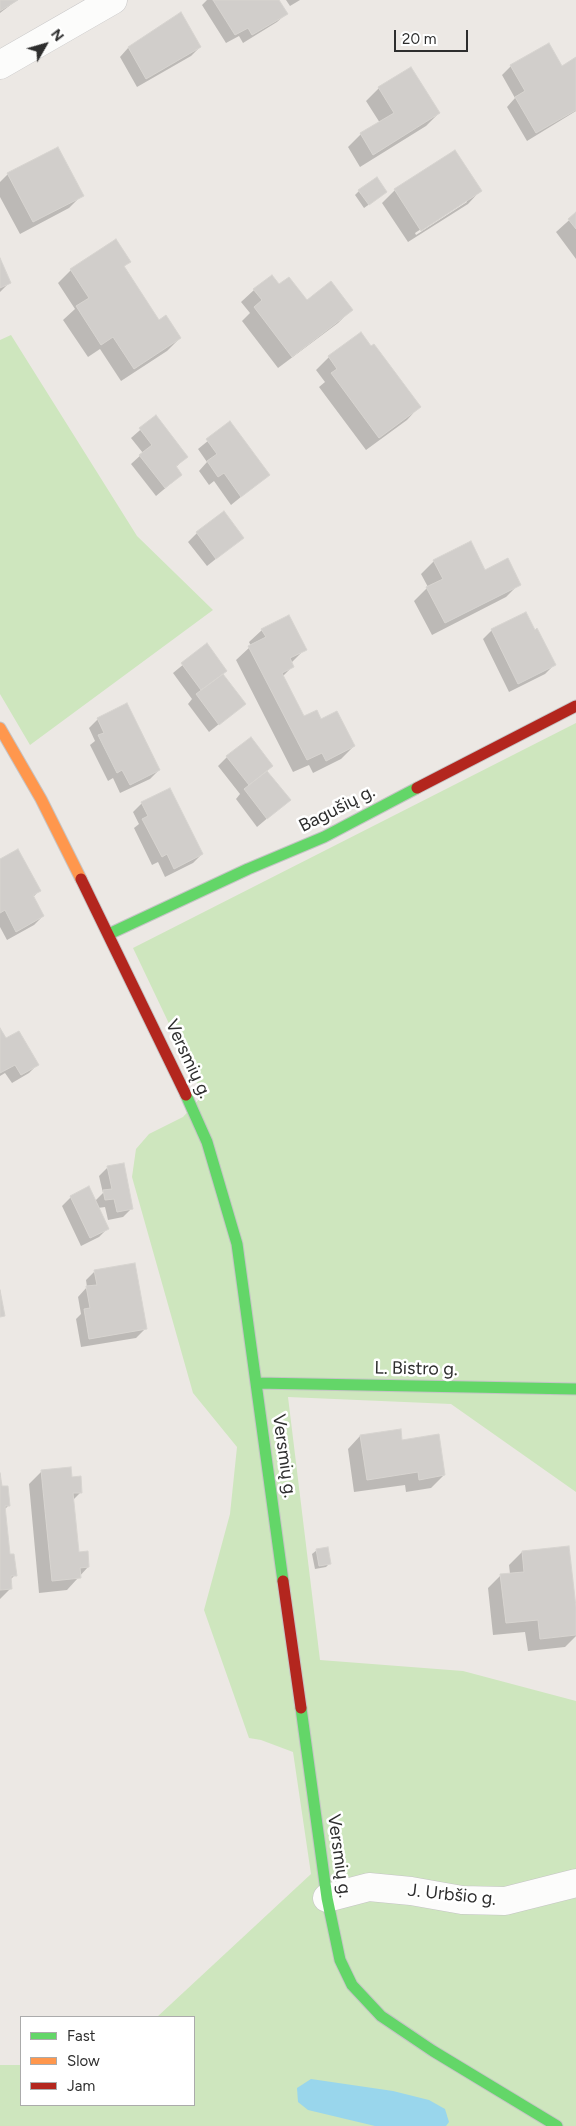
<!DOCTYPE html>
<meta charset="utf-8">
<style>
body{margin:0}
#map{position:relative;width:576px;height:2126px;overflow:hidden;background:#ece8e4;font-family:Figtree,sans-serif}
canvas{display:block}
.legend{position:absolute;left:20px;top:2016px;width:175px;height:90px;box-sizing:border-box;background:#fff;border:1px solid #ababab;margin:0;padding:6px 9px;list-style:none;font-size:15px;color:#2e2e2e}
.legend li{display:flex;align-items:center;gap:10px;height:25px}
.legend b{width:25px;border:1px solid #ababab}
.north{position:absolute;left:20px;top:20px;width:50px;height:50px;-webkit-text-stroke:4px #fff;paint-order:stroke;rotate:52deg;font-size:14px;font-weight:700;line-height:20px;text-align:center;color:#2e2e2e}
.north::after{content:'';display:block;margin:auto;width:18px;height:22px;background:#2e2e2e;clip-path:polygon(50% 0,100% 100%,50% 72%,0 100%)}
.scale{position:absolute;left:394px;top:30px;width:74px;height:22px;box-sizing:border-box;border:2px solid #2e2e2e;border-top:0;padding-left:6px;font-size:15px;line-height:18px;white-space:nowrap;color:#2e2e2e;-webkit-text-stroke:4px #fff;paint-order:stroke}
</style>
<div id="map">
<canvas width="576" height="2126"></canvas>
<ul class="legend">
<li><b style="height:6px;background:#63d668"></b>Fast</li>
<li><b style="height:6px;background:#ff974d"></b>Slow</li>
<li><b style="height:6px;background:#b3261e"></b>Jam</li>
</ul>
<div class="north">N</div>
<div class="scale">20 m</div>
</div>
<script>
const c = document.querySelector('canvas').getContext('2d');
c.lineJoin = 'round';
function paint(path, color) { c.fillStyle = color; c.fill(path, 'evenodd'); }
const toPath = rows => new Path2D(rows.map(r => 'M' + r).join(''));
function stroke(path, color, width, dash) { c.strokeStyle = color; c.lineWidth = width; c.lineCap = dash ? 'butt' : 'round'; c.setLineDash(dash || []); c.stroke(path); }
function label(font, color, halo, rows, align = 'center') {
  c.font = font + ' Figtree,sans-serif'; c.lineWidth = 5; c.setLineDash([]); c.textBaseline = 'middle'; c.strokeStyle = halo; c.fillStyle = color; for (const [text, x, y, turn = 0] of rows) {
    c.save(); c.translate(x, y); c.rotate((+turn || 0) * Math.PI / 180); c.textAlign = isNaN(turn) ? turn : align; if (halo) c.strokeText(text, 0, 0); c.fillText(text, 0, 0); c.restore();
  }
}
paint(toPath([
 [11,335,137,536,213,610,30,745,0,694,0,340],
 [576,723,576,1492,451,1404,288,1397,320,1660,463,1671,576,1701,576,2126,0,2126,0,2065,21,2065,21,2105,194,2105,194,2017,157,2017,311,1874,293,1752,261,1740,249,1738,204,1610,230,1514,237,1447,193,1393,132,1177,136,1149,149,1134,183,1117,203,1095,133,948]
]), '#cee6be');
paint(toPath([
 [311,2079,393,2091,429,2100,445,2109,449,2122,446,2126,375,2126,308,2110,298,2102,297,2088]
]), '#99d6ec');
paint(toPath([
 [0,0,17,0,0,13],
 [207,0,278,0,286,14,277,22,243,43,239,36,226,43,202,5],
 [286,0,300,0,290,6],
 [200,47,191,56,137,87,120,57,128,48],
 [576,59,576,111,527,141,507,107,515,98,502,75,511,66,561,67],
 [379,88,439,113,426,126,360,167,348,147,361,134,380,123,366,101],
 [8,174,82,195,69,208,20,234,0,197,0,182],
 [395,190,480,191,468,204,408,242,382,203],
 [467,199,467,202,416,235,415,233],
 [359,191,381,196,364,208,355,195],
 [576,214,576,259,556,232],
 [116,241,129,261,123,268,158,322,180,338,167,351,121,381,100,349,88,357,63,320,75,309,58,283,71,270],
 [0,262,9,283,0,292],
 [279,286,306,302,351,310,338,323,278,368,242,321,250,313,241,302,254,290],
 [329,357,419,407,407,420,366,450,319,387,325,382,316,370],
 [155,417,186,457,176,467,181,475,156,496,131,464,143,453,131,438],
 [230,423,268,475,231,505,214,481,209,485,199,471,207,462,198,449],
 [197,533,242,538,207,566,188,542],
 [434,561,484,572,519,584,506,597,432,635,414,601,428,587,421,574],
 [262,630,305,649,291,663,293,666,283,676,304,718,321,721,354,746,341,759,313,773,309,765,293,772,236,660,251,646,249,642],
 [492,630,554,665,545,674,509,692,483,639],
 [207,645,222,674,244,704,209,732,188,704,192,699,173,673],
 [98,719,159,770,150,779,120,793,113,778,108,781,90,745,95,741,89,728],
 [227,757,266,771,289,800,257,827,236,799,240,794,218,766],
 [142,803,202,854,193,863,165,877,158,862,152,865,134,828,139,824,133,812],
 [0,860,39,891,33,897,43,916,34,925,7,940,0,927],
 [0,1030,6,1040,37,1065,29,1073,12,1083,5,1073,0,1076],
 [108,1167,132,1208,123,1217,108,1220,105,1207,98,1208,108,1228,99,1237,81,1246,62,1206,71,1197,95,1201,103,1193,99,1176],
 [95,1271,145,1329,136,1338,81,1347,76,1319,81,1314,78,1297,87,1287,86,1280],
 [360,1436,401,1441,444,1475,431,1488,406,1492,405,1485,354,1492,348,1449],
 [42,1471,71,1478,81,1492,73,1500,78,1553,88,1567,67,1590,39,1593,29,1484],
 [0,1483,9,1505,4,1510,9,1556,15,1575,10,1580,11,1588,0,1599],
 [317,1550,330,1563,326,1567,315,1569,312,1554],
 [522,1552,576,1618,576,1636,565,1647,528,1651,525,1632,493,1635,488,1588,501,1575,510,1574,509,1565]
]), '#0003');
const building = toPath([
 [0,0,18,0,0,11,0,0],
 [213,0,279,0,288,14,252,35,248,28,235,35,213,0],
 [181,12,201,47,146,79,128,47,181,12],
 [549,43,562,66,576,57,576,110,536,133,515,97,525,91,510,65,549,43],
 [411,67,440,113,373,155,360,133,394,113,378,87,411,67],
 [58,147,84,196,33,222,7,173,58,147],
 [455,150,482,191,421,231,394,189,455,150],
 [377,177,387,192,369,205,358,190,377,177],
 [576,212,576,229,568,219,576,212],
 [116,239,131,262,124,266,159,320,166,315,181,338,134,369,113,337,101,345,76,306,89,298,70,269,116,239],
 [0,258,11,283,0,288,0,258],
 [272,275,279,284,289,277,307,300,331,281,353,310,292,357,254,307,262,300,253,289,272,275],
 [361,332,371,346,374,344,421,407,379,438,331,373,337,369,328,356,361,332],
 [156,415,188,457,176,466,182,475,165,488,139,455,152,445,139,428,156,415],
 [230,421,270,475,241,497,224,473,218,477,207,461,217,454,206,439,230,421],
 [224,511,244,538,216,559,196,532,224,511],
 [471,541,485,570,508,558,521,585,445,623,426,587,443,579,433,560,471,541],
 [526,612,535,630,537,628,556,665,518,684,491,629,526,612],
 [289,615,307,650,290,658,294,667,282,673,304,716,317,710,321,719,337,711,355,746,326,761,322,753,307,760,248,646,266,637,261,629,289,615],
 [207,643,227,671,201,690,181,663,207,643],
 [223,674,246,704,219,725,196,694,223,674],
 [127,703,160,770,130,785,122,770,117,773,98,735,104,733,97,718,127,703],
 [251,737,273,766,249,785,226,756,251,737],
 [267,771,291,800,267,819,244,789,267,771],
 [170,788,203,854,174,869,167,854,162,857,142,819,148,816,141,802,170,788],
 [18,849,41,891,33,895,44,916,16,932,5,910,0,913,0,859,18,849],
 [0,1028,6,1038,19,1031,39,1065,21,1075,15,1065,0,1073,0,1028],
 [124,1163,133,1209,117,1212,114,1199,105,1200,103,1190,112,1189,107,1166,124,1163],
 [89,1186,109,1229,90,1238,70,1196,89,1186],
 [135,1263,147,1329,89,1339,84,1309,90,1308,86,1286,97,1285,94,1270,135,1263],
 [0,1290,5,1316,0,1317,0,1290],
 [401,1429,402,1440,439,1434,445,1475,419,1480,418,1472,367,1480,360,1435,401,1429],
 [71,1467,72,1477,81,1476,82,1493,73,1493,79,1552,88,1551,89,1567,80,1568,81,1578,52,1581,41,1470,71,1467],
 [0,1473,2,1486,8,1486,10,1506,5,1506,10,1554,14,1554,17,1576,11,1576,12,1589,0,1590,0,1473],
 [569,1546,576,1607,576,1635,540,1639,538,1620,506,1623,500,1574,524,1572,522,1551,569,1546],
 [328,1547,331,1564,319,1566,316,1549,328,1547]
]);
paint(building, '#d1cecb');
stroke(building, '#d7d4d0', 1);
const street = toPath([
 [0,65,113,0],
 [327,1898,369,1887,411,1891,462,1900,505,1901,576,1883]
]);
const fast = toPath([
 [109,934,248,869,324,837,417,788],
 [186,1095,207,1142,237,1244,283,1581],
 [256,1383,576,1389],
 [301,1708,327,1898,340,1960,352,1985,381,2016,433,2051,557,2126]
]);
const slow = toPath([
 [0,728,41,799,81,879]
]);
const jam = toPath([
 [417,788,576,706],
 [81,879,186,1095],
 [283,1581,301,1708]
]);
stroke(street, '#c5c4c5', 29);
stroke(fast, '#c5c4c5', 13);
stroke(slow, '#c5c4c5', 13);
stroke(jam, '#c5c4c5', 13);
stroke(street, '#fcfcfb', 28);
stroke(fast, '#63d668', 11);
stroke(slow, '#ff974d', 11);
stroke(jam, '#b3261e', 11);
label('18px', '#2e2e2e', '#fff', [
 ["Bagušių g.",337,809,-27],
 ["Versmių g.",188,1059,65],
 ["L. Bistro g.",416,1369,1],
 ["Versmių g.",284,1456,82],
 ["Versmių g.",339,1856,82],
 ["J. Urbšio g.",452,1895,6]
]);
</script>
